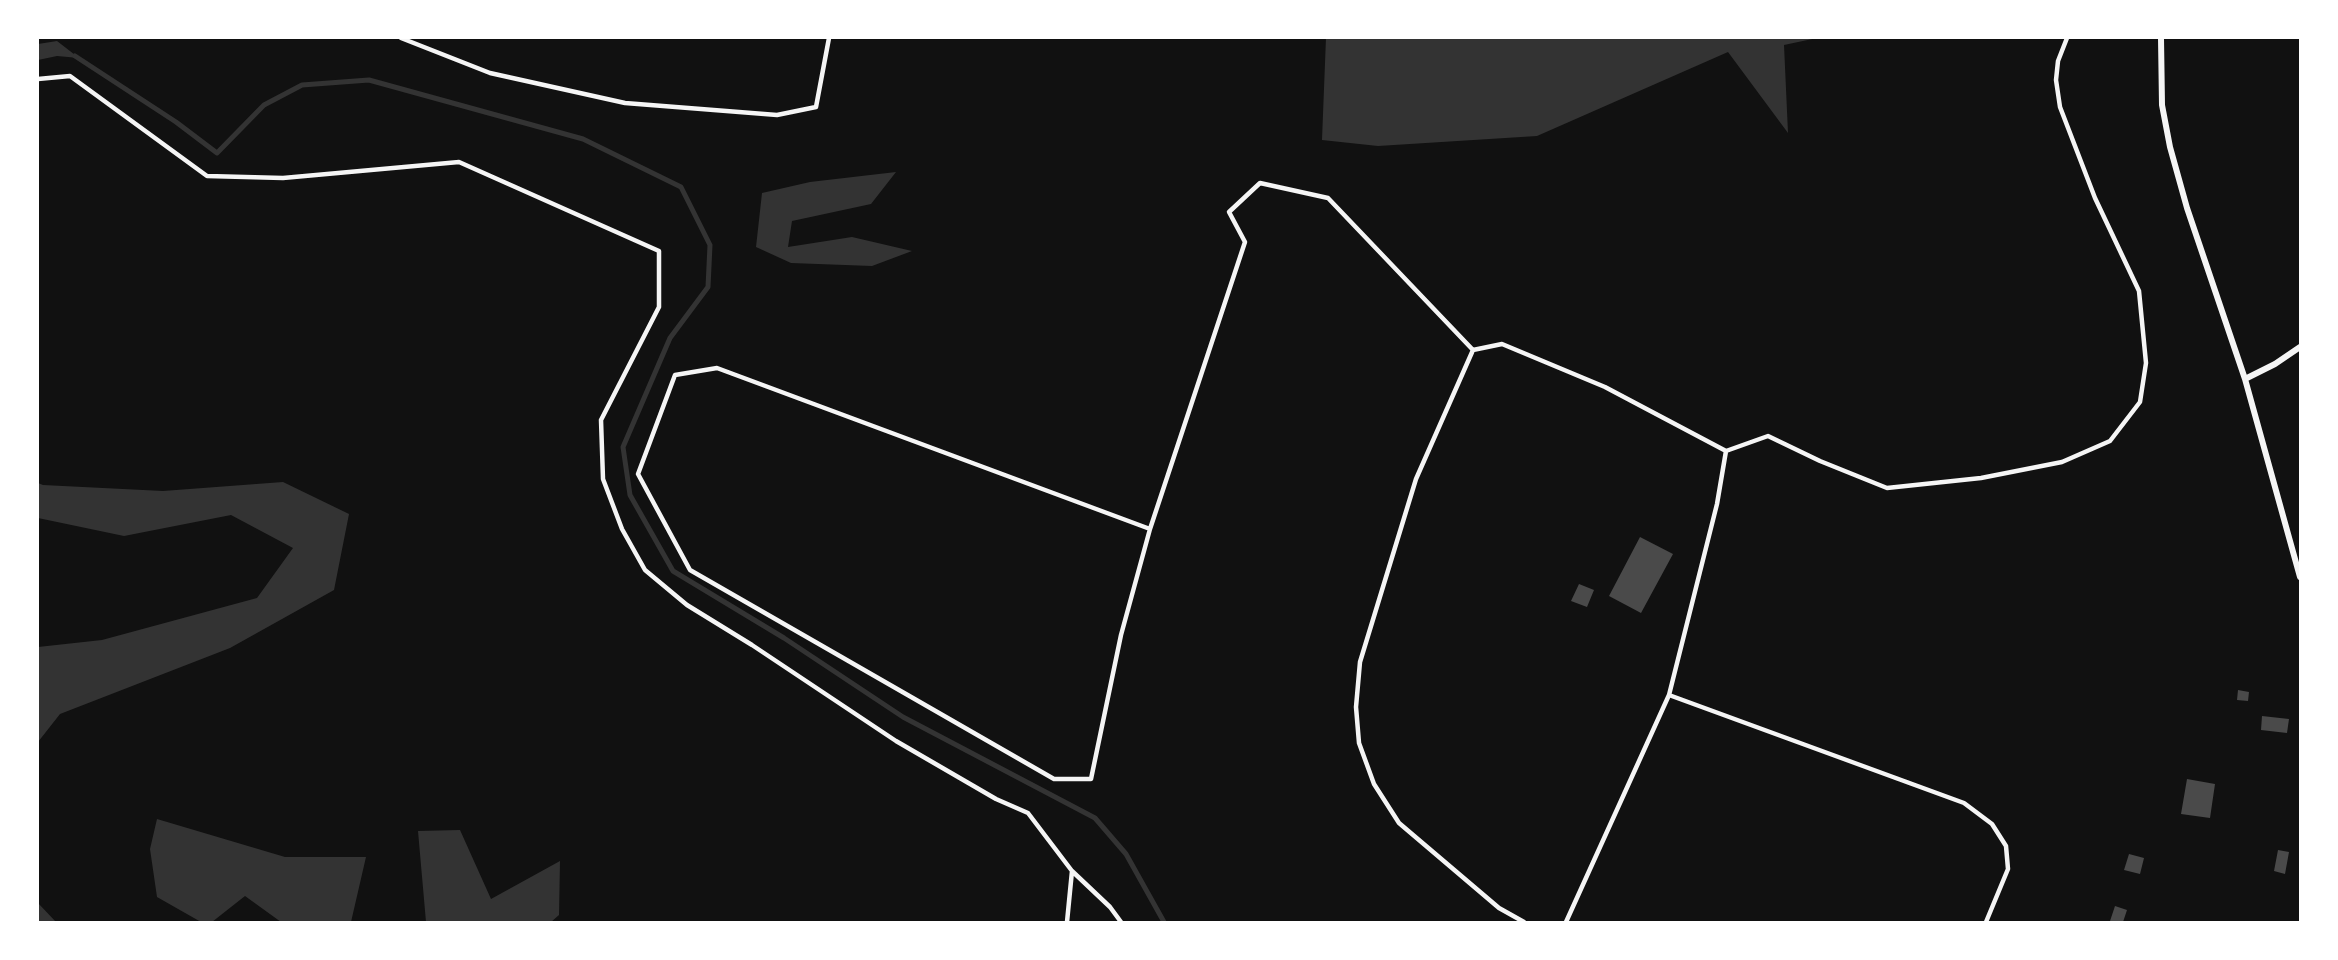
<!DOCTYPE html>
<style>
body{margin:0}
#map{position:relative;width:2338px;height:960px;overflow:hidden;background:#111;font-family:Signika,sans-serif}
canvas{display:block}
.frame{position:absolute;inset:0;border:39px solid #fff;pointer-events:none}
</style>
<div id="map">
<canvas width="2338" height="960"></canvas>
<div class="frame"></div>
</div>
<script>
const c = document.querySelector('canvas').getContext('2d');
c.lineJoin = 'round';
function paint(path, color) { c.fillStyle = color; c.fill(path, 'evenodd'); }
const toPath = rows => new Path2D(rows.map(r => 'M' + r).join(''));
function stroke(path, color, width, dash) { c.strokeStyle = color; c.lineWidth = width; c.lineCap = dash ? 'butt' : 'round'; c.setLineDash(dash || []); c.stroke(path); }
paint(toPath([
 [1326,38,1817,38,1784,45,1788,133,1728,52,1537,136,1378,146,1322,140],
 [57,41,79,58,57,56,38,60,38,44],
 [896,172,871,204,792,221,788,247,852,237,912,251,872,266,791,263,756,247,762,193,810,182],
 [283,482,349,514,334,590,230,648,60,714,38,742,38,647,102,640,257,598,293,548,231,515,124,536,38,518,38,483,43,485,163,491],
 [157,819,285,857,366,857,351,922,281,922,245,896,212,922,201,922,157,897,150,849],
 [460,830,491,899,560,861,559,915,551,922,426,922,418,831],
 [38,903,56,922,38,922]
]), '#333');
stroke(toPath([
 [75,56,176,122,217,153,264,105,302,85,369,80,583,139,681,187,710,245,708,287,670,338,623,447,630,495,673,571,784,638,903,717,1095,818,1126,854,1164,922]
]), '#333', 5);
paint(toPath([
 [1640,537,1673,554,1641,613,1609,596],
 [1579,584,1594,590,1587,607,1571,601],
 [2238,690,2249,692,2248,701,2237,700],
 [2262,716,2289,719,2287,733,2261,730],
 [2187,779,2215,784,2210,818,2181,814],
 [2278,850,2289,852,2285,874,2274,871],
 [2129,854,2144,858,2140,874,2124,870],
 [2115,906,2127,910,2123,922,2110,921]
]), '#4a4a4a');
stroke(toPath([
 [401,38,490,73,625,103,777,115,816,107,829,38],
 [38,79,70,76,207,176,283,178,459,162,659,251,659,307,601,420,603,479,622,529,645,570,687,605,752,645,896,741,996,799,1028,813,1072,871,1110,907,1121,922],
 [1150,529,717,368,675,375,638,474,690,570,1054,779,1091,779,1121,635,1150,529,1245,242,1229,212,1260,183,1328,198,1473,350],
 [1669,695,1964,803,1992,824,2006,846,2008,869,1986,922],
 [1067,922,1072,871],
 [1524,922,1499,908,1399,823,1374,784,1359,743,1356,707,1360,662,1416,479,1473,350,1502,344,1605,387,1726,451],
 [1566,922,1669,695,1717,504,1726,451,1768,436,1820,461,1887,488,1981,478,2062,462,2110,441,2140,402,2146,363,2139,291,2095,198,2060,107,2056,80,2058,61,2067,38]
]), '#f5f5f5', 4.5);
stroke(toPath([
 [2161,38,2162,105,2170,147,2187,208,2245,379,2300,577],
 [2245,379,2275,364,2300,347]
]), '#f5f5f5', 6);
</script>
